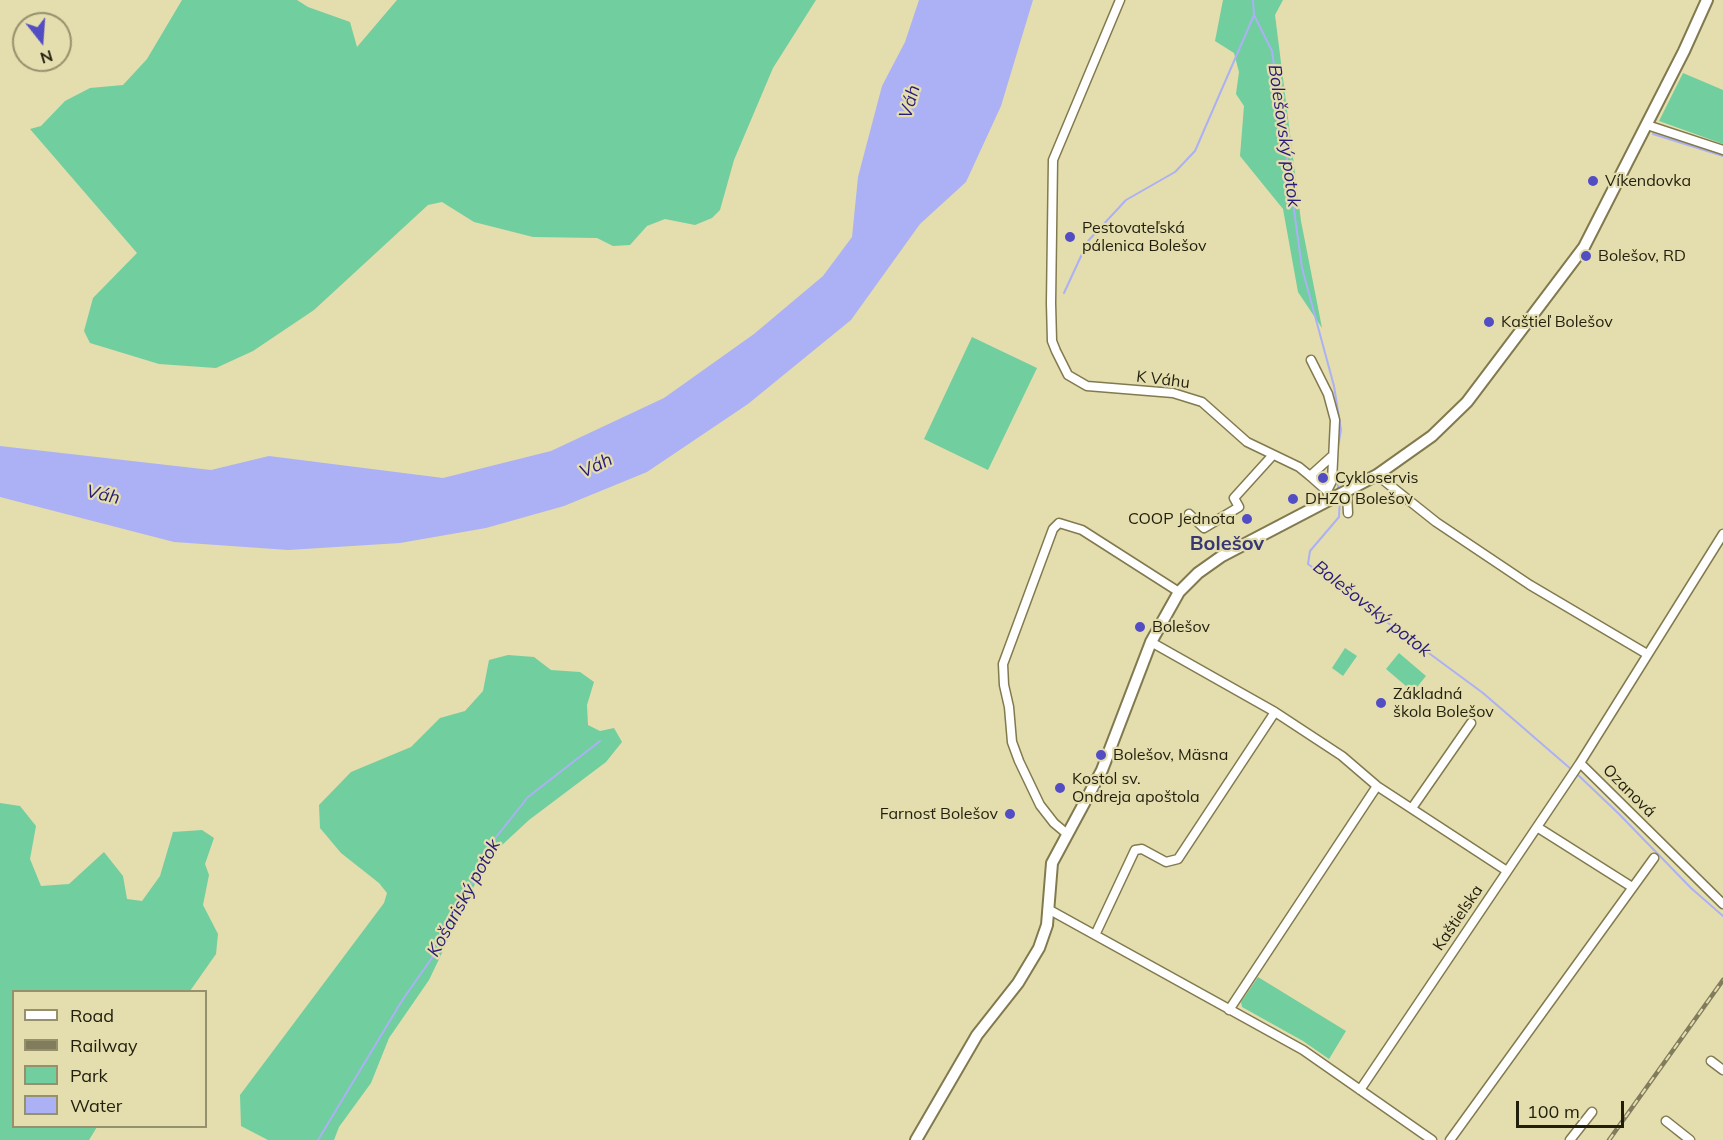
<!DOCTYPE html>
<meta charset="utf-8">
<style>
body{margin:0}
#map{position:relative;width:1723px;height:1140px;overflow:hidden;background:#e4ddae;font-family:Mulish,sans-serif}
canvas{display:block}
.legend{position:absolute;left:12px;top:990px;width:195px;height:138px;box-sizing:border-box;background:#e4ddae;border:2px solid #96916d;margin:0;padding:8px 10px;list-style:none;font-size:18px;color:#211e0c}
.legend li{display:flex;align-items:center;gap:12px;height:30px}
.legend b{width:30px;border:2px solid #96916d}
.north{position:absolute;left:12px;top:12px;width:60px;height:60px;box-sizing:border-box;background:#e4ddae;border:2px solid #96916d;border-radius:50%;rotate:163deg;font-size:16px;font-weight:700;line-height:24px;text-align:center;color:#211e0c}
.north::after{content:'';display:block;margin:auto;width:21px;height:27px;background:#534dc4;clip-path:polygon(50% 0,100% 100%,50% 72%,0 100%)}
.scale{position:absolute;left:1516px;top:1101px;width:108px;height:27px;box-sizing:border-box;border:3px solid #211e0c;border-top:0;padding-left:8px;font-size:18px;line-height:21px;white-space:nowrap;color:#211e0c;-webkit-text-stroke:4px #e4ddae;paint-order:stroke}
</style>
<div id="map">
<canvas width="1723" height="1140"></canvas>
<ul class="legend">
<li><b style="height:8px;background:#fff"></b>Road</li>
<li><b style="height:8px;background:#817c5c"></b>Railway</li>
<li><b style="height:16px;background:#71ce9e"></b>Park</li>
<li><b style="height:16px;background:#abb1f4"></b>Water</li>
</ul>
<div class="north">N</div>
<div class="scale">100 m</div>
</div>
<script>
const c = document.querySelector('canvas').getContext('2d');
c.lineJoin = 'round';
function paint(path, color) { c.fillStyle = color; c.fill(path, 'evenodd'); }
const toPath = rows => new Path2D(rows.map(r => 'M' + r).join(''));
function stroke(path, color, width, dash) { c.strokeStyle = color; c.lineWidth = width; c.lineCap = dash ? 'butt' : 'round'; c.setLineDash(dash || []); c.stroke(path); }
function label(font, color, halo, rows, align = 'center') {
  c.font = font + ' Mulish,sans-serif'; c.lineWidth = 4.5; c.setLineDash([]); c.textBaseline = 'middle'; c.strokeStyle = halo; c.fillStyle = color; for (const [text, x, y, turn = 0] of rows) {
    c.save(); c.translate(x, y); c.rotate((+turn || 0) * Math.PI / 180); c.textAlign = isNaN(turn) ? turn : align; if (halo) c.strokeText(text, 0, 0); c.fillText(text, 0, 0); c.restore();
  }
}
paint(toPath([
 [182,0,297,0,308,7,350,22,357,47,397,0,816,0,773,68,734,160,720,210,712,218,695,225,665,219,647,226,630,245,613,246,597,238,533,237,474,222,442,202,428,205,314,310,253,351,216,368,159,364,90,343,84,331,93,298,137,253,30,129,41,126,65,101,90,88,123,85,147,59],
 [1223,0,1283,0,1275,15,1301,221,1322,328,1298,292,1283,209,1240,156,1244,106,1236,94,1239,72,1234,53,1215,41],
 [1683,73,1723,90,1723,144,1659,121],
 [972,337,1037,368,988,470,924,439],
 [1345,648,1357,656,1343,676,1332,668],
 [1399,653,1426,676,1413,692,1386,669],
 [508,655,534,657,551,670,580,672,594,682,587,705,588,725,600,731,614,728,622,742,606,762,529,820,487,859,429,980,389,1038,371,1083,339,1127,334,1140,268,1140,241,1126,240,1095,384,903,387,893,379,883,341,853,320,828,319,805,351,772,411,747,440,718,465,711,483,691,489,660],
 [0,803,20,806,36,826,30,859,41,886,69,884,104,852,123,876,127,899,142,901,160,876,173,832,202,830,214,838,205,864,209,875,203,905,218,934,216,954,190,991,14,992,14,1126,97,1127,89,1140,0,1140],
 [1258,977,1346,1031,1329,1059,1303,1041,1242,1007,1241,1002]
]), '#71ce9e');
paint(toPath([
 [919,0,1033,0,1001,106,966,182,920,224,851,320,748,404,647,472,564,506,486,528,400,543,288,550,174,542,0,497,0,446,211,470,269,456,443,478,551,451,664,398,754,334,823,276,852,237,858,177,882,86,905,42]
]), '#abb1f4');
stroke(toPath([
 [1254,15,1272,51,1302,268,1334,386,1341,430,1337,453],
 [1653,134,1723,156],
 [1064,293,1088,241,1126,200,1175,172,1195,151,1254,15,1253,0],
 [1336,474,1339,492],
 [1340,497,1339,517,1310,551,1308,564,1483,693,1572,770],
 [1577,774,1618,813,1691,888,1723,916],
 [318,1140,403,999,446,938,489,846,528,797,600,741]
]), '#abb1f4', 2);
const minor = toPath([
 [1120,0,1053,160,1051,303,1052,341,1056,351,1068,375,1087,386,1173,393,1202,402,1247,442,1299,467,1310,476,1327,491,1330,501],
 [1647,125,1723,150],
 [1311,360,1328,394,1335,420,1332,481,1327,491],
 [1377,475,1436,522,1530,585,1647,654],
 [1310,476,1331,457],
 [1347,493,1348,513],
 [1189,514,1204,528,1239,507,1234,498,1272,456],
 [1723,534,1580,763,1723,904],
 [1151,642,1275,712,1342,756,1377,786,1507,871],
 [1412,808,1471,723],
 [1537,827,1632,887],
 [1066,833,1054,823,1040,805,1019,761,1012,742,1009,707,1004,685,1003,664,1053,529,1059,523,1082,530,1179,592],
 [1048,909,1303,1050,1432,1140],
 [1096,933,1135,850,1142,849,1166,862,1178,859,1275,712],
 [1229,1010,1377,786],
 [1711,1061,1723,1070],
 [1360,1090,1580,763],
 [1666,1121,1690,1140],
 [1450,1140,1654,858],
 [1570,1140,1592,1112]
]);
const major = toPath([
 [916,1140,977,1035,1018,983,1039,948,1047,925,1052,863,1102,770,1151,642,1179,592,1198,573,1222,556,1377,475,1432,436,1467,402,1584,247,1684,51,1707,0]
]);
stroke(minor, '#827a4f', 11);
stroke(major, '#827a4f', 14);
stroke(minor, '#fff', 8);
stroke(major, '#fff', 10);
const rail = toPath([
 [1609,1140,1723,980]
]);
stroke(rail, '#817c5c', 4.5);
stroke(rail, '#e4ddae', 2, [7]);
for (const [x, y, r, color] of [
 [1593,181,6,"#534dc4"],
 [1070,237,6,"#534dc4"],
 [1586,256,6,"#534dc4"],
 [1489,322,6,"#534dc4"],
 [1323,478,6,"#534dc4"],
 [1293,499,6,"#534dc4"],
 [1247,519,6,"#534dc4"],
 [1140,627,6,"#534dc4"],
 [1381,703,6,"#534dc4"],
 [1101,755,6,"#534dc4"],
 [1060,788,6,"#534dc4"],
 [1010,814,6,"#534dc4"]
]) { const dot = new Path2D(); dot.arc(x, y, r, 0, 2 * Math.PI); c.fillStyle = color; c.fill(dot); stroke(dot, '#e4ddae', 2); }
label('16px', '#211e0c', '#e4ddae', [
 ["Víkendovka",1605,181],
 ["Pestovateľská",1082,228],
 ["pálenica Bolešov",1082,246],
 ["Bolešov, RD",1598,256],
 ["Kaštieľ Bolešov",1501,322],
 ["Cykloservis",1335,478],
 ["DHZO Bolešov",1305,499],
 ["COOP Jednota",1235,519,"right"],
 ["Bolešov",1152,627],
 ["Základná",1393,694],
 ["škola Bolešov",1393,712],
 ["Bolešov, Mäsna",1113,755],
 ["Kostol sv.",1072,779],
 ["Ondreja apoštola",1072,797],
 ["Farnosť Bolešov",998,814,"right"]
], 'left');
label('16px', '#211e0c', '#e4ddae', [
 ["K Váhu",1163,380,7],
 ["Ozanová",1629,791,45],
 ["Kaštieľska",1458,918,-56]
]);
label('italic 18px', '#291b79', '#e4ddae', [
 ["Váh",910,102,-74],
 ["Bolešovský potok",1284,136,82],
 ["Váh",596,466,-26],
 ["Váh",103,495,13],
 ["Bolešovský potok",1372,609,38],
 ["Košariský potok",464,898,-61]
]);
label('bold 20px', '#363773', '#e4ddae', [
 ["Bolešov",1227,544]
]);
</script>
